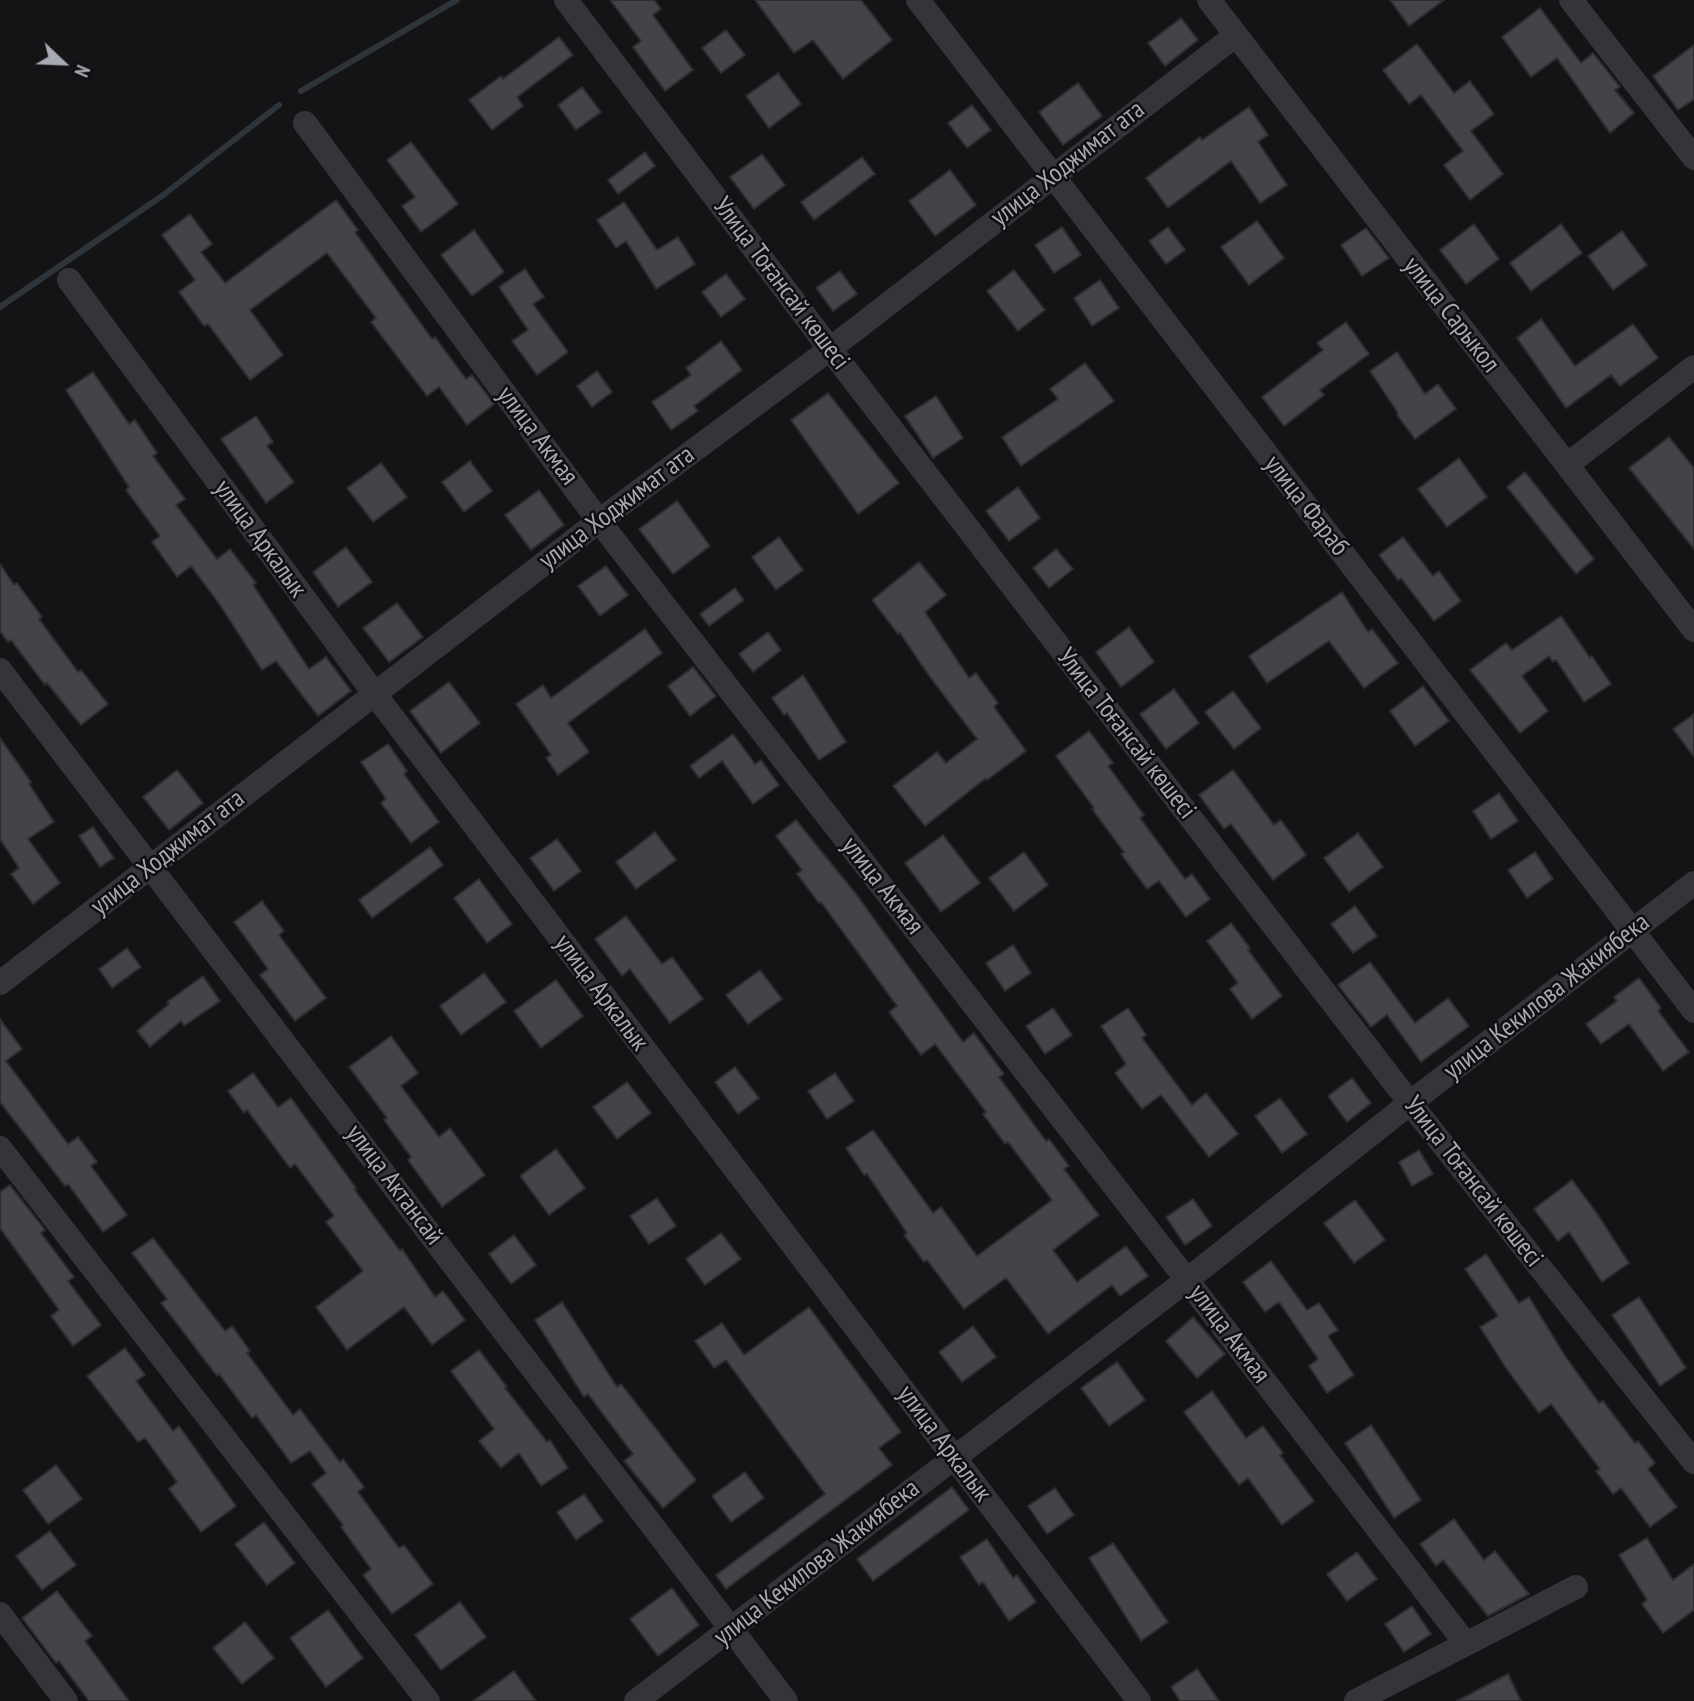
<!DOCTYPE html>
<meta charset="utf-8">
<style>
body{margin:0}
#map{position:relative;width:1694px;height:1701px;overflow:hidden;background:#141315;font-family:"PT Sans Narrow",sans-serif}
canvas{display:block}
.north{position:absolute;left:28px;top:28px;width:70px;height:70px;-webkit-text-stroke:5px #0f0e10;paint-order:stroke;rotate:113deg;font-size:19px;font-weight:700;line-height:28px;text-align:center;color:#a6a8b4}
.north::after{content:'';display:block;margin:auto;width:24px;height:32px;background:#a6a8b4;clip-path:polygon(50% 0,100% 100%,50% 72%,0 100%)}
</style>
<div id="map">
<canvas width="1694" height="1701"></canvas>
<div class="north">N</div>
</div>
<script>
const c = document.querySelector('canvas').getContext('2d');
c.lineJoin = 'round';
const toPath = rows => new Path2D(rows.map(r => 'M' + r).join(''));
function stroke(path, color, width, dash) { c.strokeStyle = color; c.lineWidth = width; c.lineCap = dash ? 'butt' : 'round'; c.setLineDash(dash || []); c.stroke(path); }
function paint(path, color) { c.fillStyle = color; c.fill(path, 'evenodd'); }
function label(font, color, halo, rows, align = 'center') {
  c.font = font + ' "PT Sans Narrow",sans-serif'; c.lineWidth = 5; c.setLineDash([]); c.textBaseline = 'middle'; c.strokeStyle = halo; c.fillStyle = color; for (const [text, x, y, turn = 0] of rows) {
    c.save(); c.translate(x, y); c.rotate((+turn || 0) * Math.PI / 180); c.textAlign = isNaN(turn) ? turn : align; if (halo) c.strokeText(text, 0, 0); c.fillText(text, 0, 0); c.restore();
  }
}
stroke(toPath([
 [301,91,457,0],
 [0,307,162,196,279,105]
]), '#2e343c', 6);
const building = toPath([
 [610,0,654,0,661,9,653,15,693,70,665,91,633,47,641,41,610,0],
 [755,0,861,0,892,40,843,79,813,40,794,53,755,0],
 [1390,0,1444,0,1409,26,1390,0],
 [1540,8,1581,63,1593,53,1620,87,1615,90,1634,113,1610,133,1557,58,1531,77,1502,37,1540,8],
 [1181,18,1198,40,1165,66,1148,43,1181,18],
 [726,30,745,55,721,73,702,48,726,30],
 [559,37,573,55,517,97,523,106,492,130,469,100,501,76,503,79,559,37],
 [1417,44,1454,93,1470,81,1494,114,1471,131,1503,174,1470,200,1444,165,1463,151,1421,95,1409,104,1383,70,1417,44],
 [1694,45,1694,99,1678,110,1653,76,1694,45],
 [778,73,801,104,769,128,746,96,778,73],
 [1078,83,1102,116,1063,145,1039,112,1078,83],
 [582,87,601,112,576,130,558,105,582,87],
 [972,105,991,130,967,148,948,123,972,105],
 [1249,107,1268,135,1258,142,1287,185,1260,203,1231,161,1168,208,1146,178,1200,137,1202,140,1249,107],
 [411,142,458,204,421,232,402,206,415,197,387,160,411,142],
 [645,152,655,166,618,194,608,180,645,152],
 [762,154,785,185,754,209,730,177,762,154],
 [862,157,875,174,814,220,801,202,862,157],
 [950,170,976,205,935,236,909,201,950,170],
 [336,200,358,230,355,232,432,339,435,337,466,379,472,375,494,404,467,425,439,387,427,396,371,322,376,318,327,253,250,310,283,355,250,380,208,324,204,326,179,292,195,280,162,235,190,214,212,244,201,252,225,283,336,200],
 [624,202,657,250,678,237,695,264,656,289,626,241,616,248,597,220,624,202],
 [1257,221,1284,258,1249,285,1221,247,1257,221],
 [1474,224,1499,259,1466,284,1440,250,1474,224],
 [1561,224,1582,253,1531,291,1510,263,1561,224],
 [1062,227,1081,255,1054,273,1035,245,1062,227],
 [1168,227,1185,250,1166,264,1149,241,1168,227],
 [1366,228,1389,258,1362,276,1341,245,1366,228],
 [474,230,504,272,472,296,441,255,474,230],
 [1622,231,1647,265,1613,290,1588,256,1622,231],
 [525,269,544,297,533,304,568,352,537,375,512,341,528,330,499,287,525,269],
 [1014,270,1045,310,1018,331,987,291,1014,270],
 [840,271,857,294,833,311,816,288,840,271],
 [726,274,745,299,721,317,702,292,726,274],
 [1100,280,1119,308,1092,326,1074,298,1100,280],
 [1541,319,1575,366,1633,324,1658,358,1620,386,1611,375,1566,408,1517,338,1541,319],
 [1346,322,1369,354,1320,390,1324,395,1284,426,1262,397,1323,350,1317,343,1346,322],
 [721,341,742,370,694,406,698,411,671,430,652,402,691,375,686,368,721,341],
 [1397,352,1425,394,1438,384,1456,409,1415,439,1397,415,1398,413,1370,371,1397,352],
 [1085,363,1114,401,1021,466,1002,437,1058,399,1050,389,1085,363],
 [597,371,612,392,592,407,577,386,597,371],
 [93,372,129,424,135,420,157,453,153,456,185,499,176,505,217,559,230,549,256,583,253,585,309,669,326,657,351,691,318,716,276,661,262,670,220,605,191,566,177,577,152,542,160,536,126,490,129,487,66,390,93,372],
 [828,393,899,483,858,514,791,420,828,393],
 [936,396,963,438,933,458,905,416,936,396],
 [256,416,273,442,267,446,294,482,266,503,221,439,256,416],
 [1669,437,1694,468,1694,549,1629,468,1669,437],
 [1459,458,1487,497,1447,527,1418,489,1459,458],
 [470,461,492,491,464,512,442,482,470,461],
 [381,463,407,497,373,522,347,488,381,463],
 [1525,472,1594,559,1576,574,1507,487,1525,472],
 [1018,487,1040,518,1009,541,986,511,1018,487],
 [539,490,564,525,531,550,505,515,539,490],
 [677,501,710,546,673,574,639,529,677,501],
 [779,537,803,570,776,590,752,557,779,537],
 [1403,537,1433,576,1439,571,1461,601,1434,621,1401,578,1398,580,1379,555,1403,537],
 [346,547,372,582,338,607,313,572,346,547],
 [1056,549,1073,569,1049,588,1033,568,1056,549],
 [919,562,946,595,925,612,969,678,976,673,998,703,994,707,1026,751,987,780,986,778,925,826,893,786,937,752,946,763,977,739,930,677,900,633,898,634,872,600,919,562],
 [0,564,14,585,17,583,42,617,39,619,78,672,81,670,108,704,81,725,47,683,45,685,11,640,8,642,0,631,0,564],
 [606,566,628,595,600,616,578,586,606,566],
 [735,588,744,600,709,626,700,614,735,588],
 [1342,592,1368,632,1372,629,1398,663,1364,688,1329,641,1267,683,1249,656,1342,592],
 [397,603,423,637,389,662,363,628,397,603],
 [1561,616,1590,658,1592,656,1611,684,1584,702,1556,660,1553,662,1549,656,1522,676,1548,711,1520,733,1470,670,1506,643,1512,650,1561,616],
 [1129,627,1154,662,1121,687,1096,652,1129,627],
 [645,629,662,653,568,723,589,752,558,775,546,758,551,755,516,704,543,685,551,698,645,629],
 [768,632,781,650,753,672,739,654,768,632],
 [693,667,716,696,690,716,668,686,693,667],
 [803,675,846,742,819,760,787,713,784,715,772,698,803,675],
 [449,682,480,723,441,753,410,711,449,682],
 [1423,686,1449,721,1415,746,1390,711,1423,686],
 [1174,689,1199,723,1166,749,1140,714,1174,689],
 [1233,691,1261,728,1234,749,1205,712,1233,691],
 [1694,714,1694,757,1673,729,1694,714],
 [1089,731,1113,763,1108,766,1144,815,1140,818,1185,879,1192,874,1210,899,1186,917,1159,881,1147,889,1121,854,1124,852,1092,809,1094,808,1056,756,1089,731],
 [733,734,755,764,761,760,779,785,753,804,722,761,699,778,690,766,733,734],
 [0,738,31,782,29,784,54,822,28,839,60,883,33,904,11,874,19,868,0,839,0,738],
 [388,744,407,771,404,774,439,822,411,843,381,803,386,799,361,762,388,744],
 [177,770,203,803,169,830,143,797,177,770],
 [1233,770,1274,825,1281,820,1306,855,1273,880,1231,824,1224,829,1199,795,1233,770],
 [1499,793,1518,821,1491,839,1473,811,1499,793],
 [796,820,856,894,963,1042,974,1033,1004,1074,999,1077,1046,1141,1049,1139,1069,1166,1064,1169,1099,1215,1053,1250,1077,1282,1126,1246,1148,1276,1120,1296,1112,1285,1048,1334,1006,1278,964,1309,927,1260,924,1262,904,1235,907,1233,867,1174,864,1175,846,1148,873,1130,933,1213,941,1207,977,1256,1052,1200,1008,1142,1005,1144,983,1114,986,1112,935,1044,921,1055,889,1012,897,1006,821,902,819,903,797,874,802,870,776,836,796,820],
 [93,827,114,858,100,867,79,836,93,827],
 [655,832,676,860,636,889,616,862,655,832],
 [1358,833,1383,867,1349,892,1324,858,1358,833],
 [943,835,980,883,941,912,905,863,943,835],
 [557,839,581,871,554,891,530,858,557,839],
 [430,847,443,865,372,918,359,900,430,847],
 [1024,852,1048,885,1014,911,989,878,1024,852],
 [1535,852,1553,879,1527,898,1508,870,1535,852],
 [479,879,512,924,487,943,454,898,479,879],
 [262,901,284,931,279,935,326,998,295,1021,260,975,268,969,234,922,262,901],
 [1355,906,1377,936,1353,953,1331,924,1355,906],
 [626,916,662,964,672,957,703,999,670,1023,630,969,622,976,595,939,626,916],
 [1231,923,1250,948,1248,950,1282,996,1252,1019,1230,989,1238,983,1207,941,1231,923],
 [1013,945,1031,973,1005,991,986,963,1013,945],
 [127,948,141,967,112,988,99,969,127,948],
 [1370,962,1415,1023,1448,998,1469,1026,1421,1062,1387,1015,1371,1027,1338,985,1370,962],
 [760,970,782,999,748,1024,726,995,760,970],
 [484,973,506,1002,461,1035,440,1006,484,973],
 [203,976,220,1001,184,1026,181,1021,150,1047,137,1031,169,1004,167,1002,203,976],
 [1639,978,1661,1008,1658,1011,1689,1052,1663,1071,1629,1024,1601,1044,1586,1024,1617,1001,1614,997,1639,978],
 [556,980,583,1016,541,1048,514,1011,556,980],
 [1053,1008,1072,1035,1045,1054,1026,1026,1053,1008],
 [1128,1008,1146,1035,1142,1038,1192,1105,1206,1093,1238,1134,1209,1157,1161,1095,1142,1109,1115,1073,1126,1064,1101,1026,1128,1008],
 [0,1019,22,1049,6,1061,68,1144,78,1137,97,1162,91,1166,127,1215,103,1232,68,1184,65,1186,0,1102,0,1019],
 [391,1036,418,1073,401,1086,439,1137,450,1128,485,1175,442,1207,408,1160,411,1157,384,1120,387,1118,349,1067,391,1036],
 [735,1067,759,1098,738,1114,715,1082,735,1067],
 [253,1073,278,1107,291,1098,356,1188,354,1189,400,1251,402,1249,435,1297,443,1291,465,1320,432,1345,404,1307,347,1350,316,1307,363,1271,326,1222,334,1216,295,1164,290,1168,247,1110,244,1113,228,1091,253,1073],
 [835,1073,854,1101,827,1119,808,1091,835,1073],
 [1352,1078,1371,1103,1347,1122,1328,1096,1352,1078],
 [627,1082,651,1113,617,1139,593,1107,627,1082],
 [1280,1098,1307,1134,1282,1153,1255,1116,1280,1098],
 [556,1149,585,1188,549,1215,520,1176,556,1149],
 [1419,1150,1433,1174,1412,1186,1399,1162,1419,1150],
 [1572,1180,1596,1212,1629,1263,1602,1282,1569,1232,1558,1241,1534,1209,1572,1180],
 [10,1185,45,1230,41,1233,74,1277,68,1281,101,1325,73,1346,51,1316,59,1310,0,1228,0,1192,10,1185],
 [657,1198,676,1226,649,1244,630,1216,657,1198],
 [1193,1199,1212,1226,1185,1245,1166,1217,1193,1199],
 [1355,1200,1385,1240,1354,1263,1324,1223,1355,1200],
 [721,1233,741,1259,705,1285,686,1259,721,1233],
 [514,1235,536,1265,511,1284,489,1254,514,1235],
 [153,1238,225,1331,232,1326,250,1351,247,1353,293,1415,300,1409,340,1462,343,1459,364,1487,358,1492,399,1548,404,1545,433,1584,392,1614,363,1575,371,1569,341,1527,343,1525,312,1484,326,1473,310,1451,291,1463,256,1415,252,1418,219,1374,217,1376,161,1303,167,1299,132,1253,153,1238],
 [1486,1254,1519,1303,1529,1297,1565,1356,1599,1403,1603,1401,1635,1443,1638,1441,1655,1463,1648,1469,1677,1507,1650,1527,1621,1488,1613,1494,1596,1471,1600,1469,1551,1404,1539,1413,1506,1368,1480,1327,1498,1316,1465,1269,1486,1254],
 [1271,1261,1307,1310,1319,1303,1338,1330,1328,1336,1354,1375,1327,1393,1309,1366,1318,1359,1279,1302,1265,1312,1243,1282,1271,1261],
 [1639,1297,1686,1368,1660,1386,1612,1315,1639,1297],
 [562,1302,617,1387,621,1384,696,1480,663,1508,624,1461,633,1454,588,1394,584,1397,535,1320,562,1302],
 [809,1307,901,1432,879,1448,892,1465,726,1589,716,1575,825,1494,726,1360,714,1368,695,1341,722,1323,744,1355,809,1307],
 [1193,1317,1225,1354,1197,1378,1166,1341,1193,1317],
 [973,1326,996,1357,962,1382,939,1352,973,1326],
 [125,1348,145,1375,136,1381,173,1431,179,1426,236,1506,201,1532,169,1489,177,1482,145,1438,138,1442,87,1376,125,1348],
 [479,1350,507,1387,505,1388,547,1442,550,1440,568,1468,541,1486,519,1453,501,1468,479,1441,494,1429,451,1371,479,1350],
 [1117,1362,1145,1400,1109,1426,1081,1388,1117,1362],
 [1212,1391,1246,1438,1263,1426,1283,1453,1280,1455,1314,1501,1282,1525,1248,1478,1239,1485,1184,1412,1212,1391],
 [1371,1425,1421,1500,1394,1518,1345,1443,1371,1425],
 [56,1465,82,1499,48,1524,23,1490,56,1465],
 [745,1472,764,1498,731,1522,712,1496,745,1472],
 [952,1487,969,1510,873,1581,857,1559,952,1487],
 [1055,1488,1074,1515,1047,1534,1028,1506,1055,1488],
 [584,1494,603,1521,576,1540,557,1512,584,1494],
 [1454,1519,1484,1560,1495,1551,1529,1594,1488,1616,1443,1560,1436,1566,1420,1544,1454,1519],
 [264,1522,295,1563,267,1585,235,1544,264,1522],
 [50,1531,76,1565,42,1590,16,1556,50,1531],
 [1647,1538,1673,1580,1694,1564,1694,1610,1663,1633,1642,1604,1647,1600,1619,1555,1647,1538],
 [987,1539,1013,1578,1017,1575,1036,1602,1009,1621,983,1582,979,1585,960,1557,987,1539],
 [1113,1543,1168,1622,1141,1641,1089,1558,1113,1543],
 [1357,1552,1377,1579,1347,1601,1327,1574,1357,1552],
 [672,1588,699,1625,658,1656,630,1619,672,1588],
 [57,1591,92,1636,85,1641,129,1701,89,1701,59,1661,56,1663,22,1618,57,1591],
 [460,1602,486,1637,441,1670,415,1635,460,1602],
 [1412,1606,1431,1634,1404,1652,1385,1624,1412,1606],
 [328,1610,363,1658,326,1687,290,1638,328,1610],
 [245,1622,274,1658,242,1684,213,1648,245,1622],
 [1197,1669,1219,1701,1180,1701,1171,1687,1197,1669],
 [514,1671,536,1701,473,1701,514,1671],
 [1508,1674,1521,1701,1457,1701,1508,1674]
]);
paint(building, '#434348');
stroke(building, '#2e2e31', 2);
stroke(toPath([
 [566,0,830,349,1410,1103,1694,1462],
 [918,0,1694,1011],
 [1209,0,1694,630],
 [1571,0,1694,158],
 [305,123,599,521,1187,1280,1466,1644],
 [69,280,374,693,1139,1701],
 [1567,465,1694,367],
 [0,670,786,1701],
 [0,983,599,521,830,349,1236,35],
 [0,1148,428,1701],
 [0,1614,66,1701],
 [636,1701,1187,1280,1410,1103,1694,883],
 [1356,1701,1576,1587]
]), '#353539', 24);
label('26px', '#a6a8b4', '#0f0e10', [
 ["улица Ходжимат ата",1068,164,-38],
 ["Улица Тоғансай көшесі",781,284,53],
 ["улица Сарыкол",1451,315,52],
 ["улица Акмая",537,436,53],
 ["улица Фараб",1306,506,52],
 ["улица Ходжимат ата",617,508,-37],
 ["улица Аркалык",260,539,54],
 ["Улица Тоғансай көшесі",1126,734,52],
 ["улица Ходжимат ата",168,853,-38],
 ["улица Акмая",882,886,52],
 ["улица Аркалык",601,993,53],
 ["улица Кекилова Жакиябека",1547,997,-38],
 ["Улица Тоғансай көшесі",1473,1182,52],
 ["улица Актансай",394,1185,53],
 ["улица Акмая",1229,1334,53],
 ["улица Аркалык",944,1444,53],
 ["улица Кекилова Жакиябека",817,1563,-38]
]);
</script>
